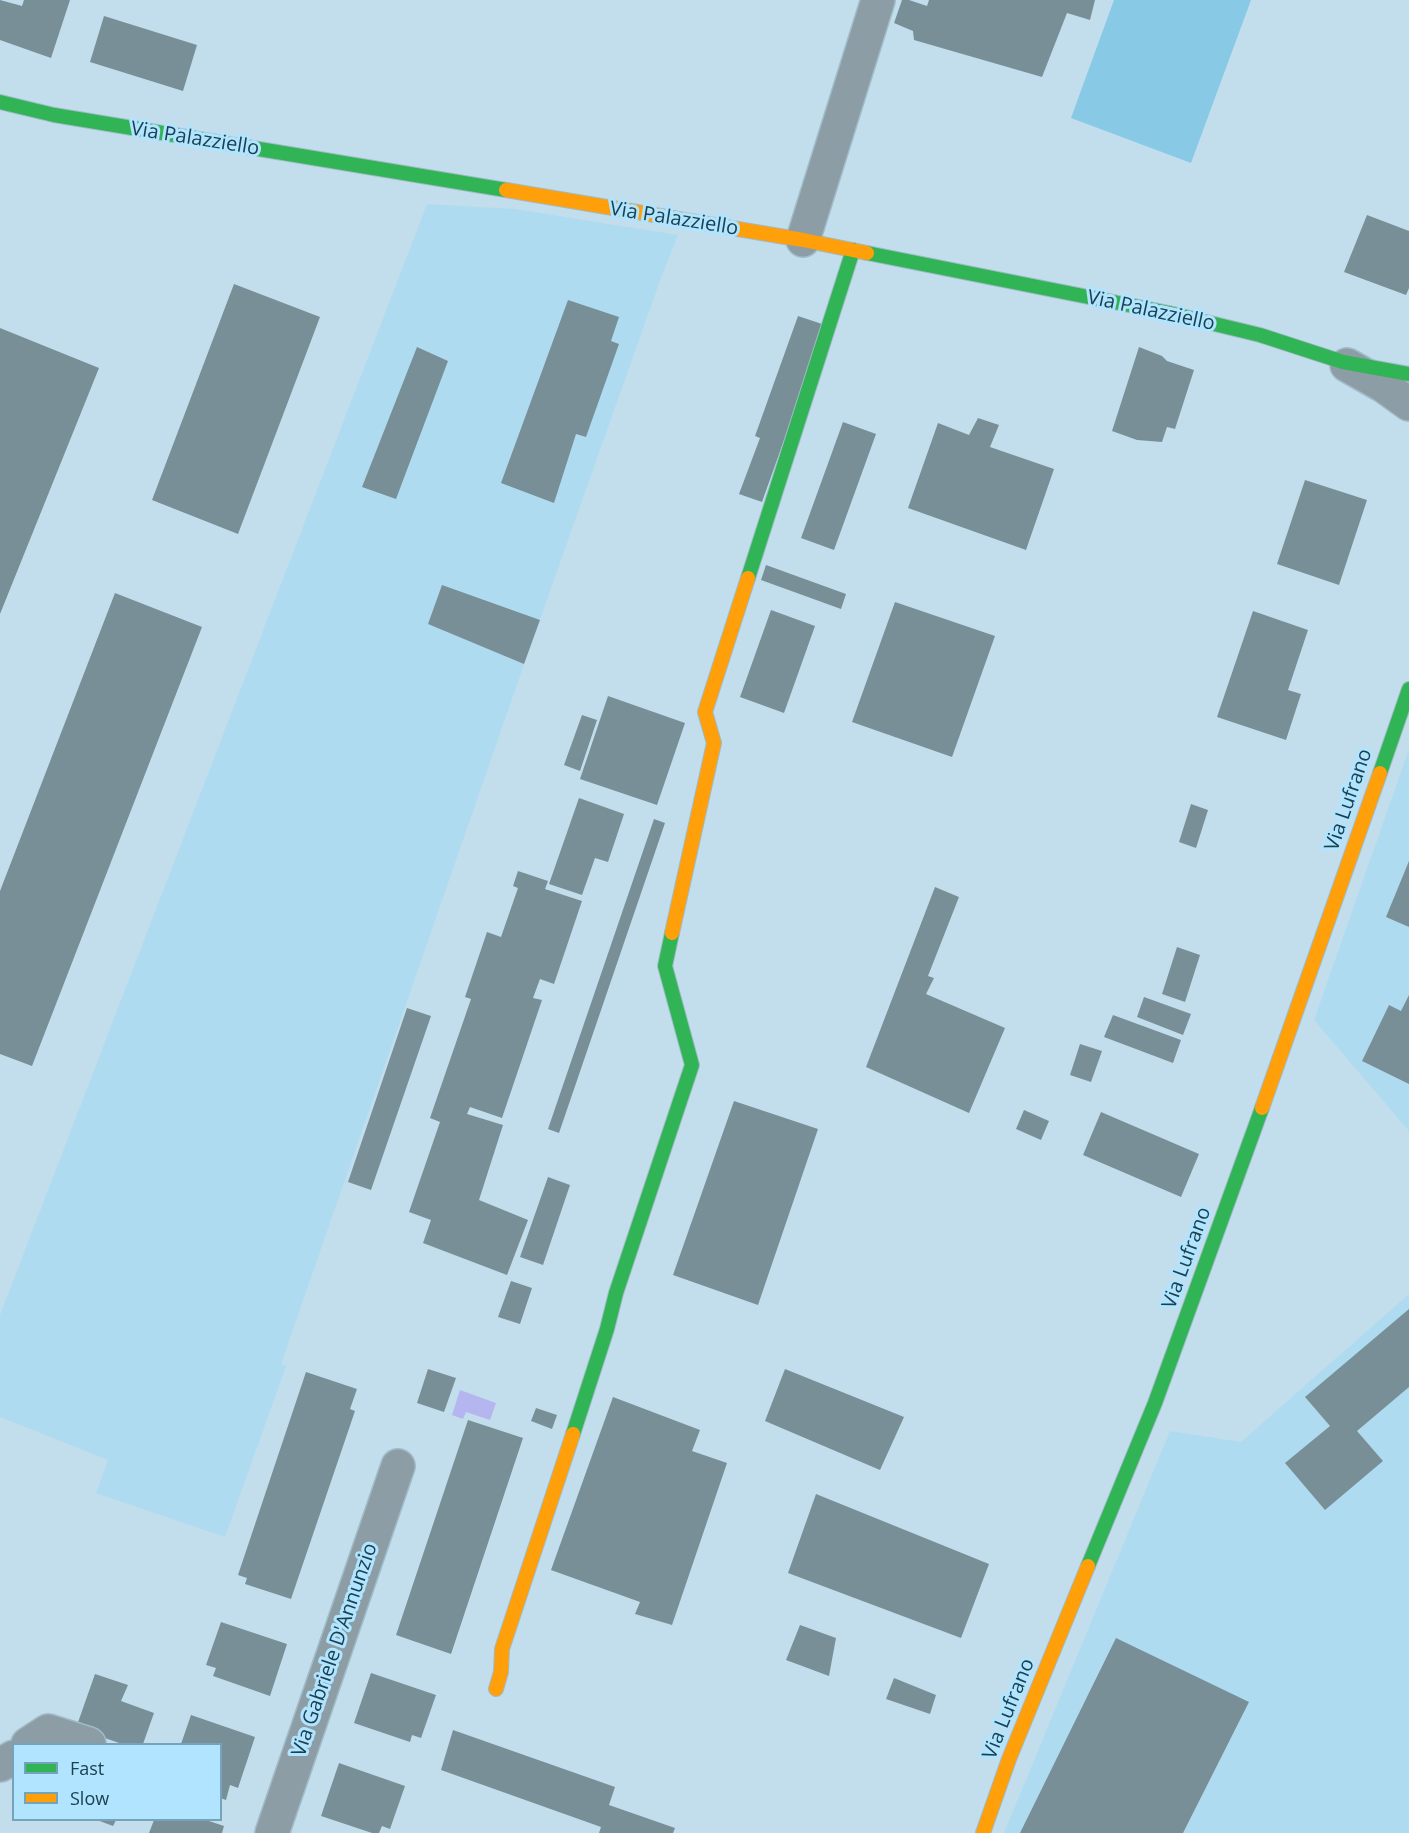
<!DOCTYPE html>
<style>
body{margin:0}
#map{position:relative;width:1409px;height:1833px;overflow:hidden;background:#c2deec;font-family:"Open Sans",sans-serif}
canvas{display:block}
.legend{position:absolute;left:12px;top:1743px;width:210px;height:78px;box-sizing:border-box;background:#b1e4fe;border:2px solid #75a3b9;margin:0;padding:8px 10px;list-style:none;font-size:18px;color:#1a4152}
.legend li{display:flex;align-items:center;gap:12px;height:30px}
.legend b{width:30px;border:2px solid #75a3b9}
</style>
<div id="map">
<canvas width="1409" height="1833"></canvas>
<ul class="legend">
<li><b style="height:8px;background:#30b455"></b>Fast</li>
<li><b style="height:8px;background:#ff9f0a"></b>Slow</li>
</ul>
</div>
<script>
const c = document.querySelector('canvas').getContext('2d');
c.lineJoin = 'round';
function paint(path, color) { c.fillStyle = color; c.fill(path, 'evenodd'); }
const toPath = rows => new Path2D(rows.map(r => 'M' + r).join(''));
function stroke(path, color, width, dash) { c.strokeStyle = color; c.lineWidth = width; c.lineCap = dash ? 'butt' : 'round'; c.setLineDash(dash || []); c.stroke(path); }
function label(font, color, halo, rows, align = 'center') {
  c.font = font + ' "Open Sans",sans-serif'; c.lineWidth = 6; c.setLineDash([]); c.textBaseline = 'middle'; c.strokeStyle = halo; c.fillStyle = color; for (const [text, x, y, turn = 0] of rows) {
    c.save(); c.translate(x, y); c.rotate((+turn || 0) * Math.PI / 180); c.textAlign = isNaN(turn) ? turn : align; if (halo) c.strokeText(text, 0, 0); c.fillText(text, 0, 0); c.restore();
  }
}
paint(toPath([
 [427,204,515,209,678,235,662,275,521,673,281,1364,286,1366,225,1537,96,1493,108,1460,0,1417,0,1315],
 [1409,749,1409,1131,1314,1020],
 [1409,1294,1409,1833,1004,1833,1170,1431,1241,1442]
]), '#afdbf0');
paint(toPath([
 [1114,0,1251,0,1191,163,1071,118]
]), '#88c9e6');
paint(toPath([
 [460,1390,496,1403,490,1420,466,1412,463,1419,452,1415]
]), '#b5b6ef');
paint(toPath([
 [0,0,22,6,24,0,70,0,51,58,0,40],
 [902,0,909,0,927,6,929,0,1095,0,1090,20,1067,13,1042,77,914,40,913,31,894,23],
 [104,16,197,45,183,91,90,62],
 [1367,215,1409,231,1409,288,1406,295,1344,272],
 [234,284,320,317,238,534,152,500],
 [568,300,619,317,611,341,619,344,586,437,576,434,554,503,501,483],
 [798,316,825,325,762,502,739,494,760,438,755,436],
 [0,328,99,368,0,614],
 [417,347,448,361,396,499,362,487],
 [1139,347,1162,356,1167,361,1194,370,1175,429,1167,427,1162,442,1137,440,1112,431],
 [978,418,999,425,990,447,1054,469,1026,550,908,508,938,423,969,435],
 [843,422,876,434,834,550,801,538],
 [1305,480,1367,500,1339,585,1277,564],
 [766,565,846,594,841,609,761,580],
 [442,585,540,620,524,664,428,624],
 [115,593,202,627,32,1066,0,1054,0,891],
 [895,602,995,636,952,757,852,722],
 [771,610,815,626,784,713,740,697],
 [1253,611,1308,630,1288,690,1301,694,1286,740,1217,717],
 [608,696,685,723,657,805,580,779],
 [582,715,597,720,580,771,564,765],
 [579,798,624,814,608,862,595,858,582,895,549,884],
 [1191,804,1208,810,1196,848,1179,842],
 [654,819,665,823,559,1133,548,1129],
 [1409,861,1409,927,1386,917],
 [518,871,548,881,545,889,582,901,554,984,540,979,533,998,542,1000,502,1118,470,1107,467,1114,503,1125,479,1200,528,1220,507,1275,423,1243,431,1220,409,1212,440,1122,430,1118,471,999,465,997,487,932,501,937,518,888,513,886],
 [935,887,959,897,928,976,934,978,926,994,1005,1028,969,1113,866,1067],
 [1177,947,1200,955,1185,1002,1162,994],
 [1409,995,1409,1084,1362,1061,1389,1005,1401,1011],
 [1144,997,1191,1014,1183,1035,1137,1017],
 [407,1008,431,1016,371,1190,348,1182],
 [1113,1015,1181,1040,1173,1063,1104,1037],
 [1080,1044,1102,1051,1091,1082,1070,1075],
 [734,1101,818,1129,758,1305,673,1275],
 [1024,1110,1049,1121,1041,1140,1016,1129],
 [1101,1112,1199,1154,1181,1197,1083,1155],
 [548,1177,570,1185,543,1265,520,1257],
 [511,1281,532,1288,520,1324,498,1317],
 [1409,1309,1409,1387,1357,1431,1383,1461,1325,1510,1285,1463,1330,1426,1305,1397],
 [428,1369,456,1378,444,1412,417,1403],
 [785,1369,904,1417,880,1470,765,1421],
 [306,1372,357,1389,350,1409,355,1411,291,1599,245,1584,247,1578,238,1575],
 [613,1397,700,1430,692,1451,727,1463,672,1625,635,1614,640,1602,551,1570],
 [536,1408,557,1415,552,1429,531,1421],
 [468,1420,523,1438,451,1654,396,1635],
 [816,1494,989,1564,961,1638,788,1573],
 [221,1622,287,1644,270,1696,213,1676,216,1668,206,1665],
 [800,1625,836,1638,829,1676,786,1660],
 [1116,1638,1249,1702,1183,1833,1020,1833],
 [371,1673,436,1695,421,1738,412,1735,410,1742,354,1723],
 [95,1674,128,1685,121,1701,154,1713,143,1744,122,1744,76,1728],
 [894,1678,936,1695,930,1714,886,1699],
 [191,1715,255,1737,238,1788,230,1785,226,1800,220,1798,220,1744,181,1744],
 [453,1730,615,1787,609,1805,675,1828,673,1833,599,1833,601,1827,441,1770],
 [339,1763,405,1786,390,1829,382,1826,379,1833,372,1833,321,1816],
 [97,1820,116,1820,113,1826],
 [154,1820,206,1820,224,1826,222,1833,149,1833]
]), '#798f97');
const street = toPath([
 [803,240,878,0],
 [1347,365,1384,386,1409,404],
 [28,1744,48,1731,89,1744],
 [0,1765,14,1757],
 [272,1833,398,1466]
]);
const fast = toPath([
 [0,102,54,115,506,190],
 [867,253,1169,313,1260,335,1343,362,1409,374],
 [748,578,853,250],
 [1380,773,1409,689],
 [573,1434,607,1329,616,1293,692,1065,665,966,672,933],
 [1088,1566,1155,1403,1262,1108]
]);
const slow = toPath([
 [506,190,803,240,867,253],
 [672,933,714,743,705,712,748,578],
 [1262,1108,1380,773],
 [496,1689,501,1672,502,1649,573,1434],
 [983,1833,1009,1759,1088,1566]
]);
stroke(street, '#a0bbc7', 36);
stroke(fast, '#a0bbc7', 16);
stroke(slow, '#a0bbc7', 16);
stroke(street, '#8c9da5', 33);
stroke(fast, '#30b455', 14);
stroke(slow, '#ff9f0a', 14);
label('20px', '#1a4152', '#b1e4fe', [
 ["Via Palazziello",195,139,9],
 ["Via Palazziello",674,219,9],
 ["Via Palazziello",1151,311,12],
 ["Via Lufrano",1349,800,-71],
 ["Via Lufrano",1187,1258,-70],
 ["Via Gabriele D'Annunzio",335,1650,-71],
 ["Via Lufrano",1009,1709,-68]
]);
</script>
